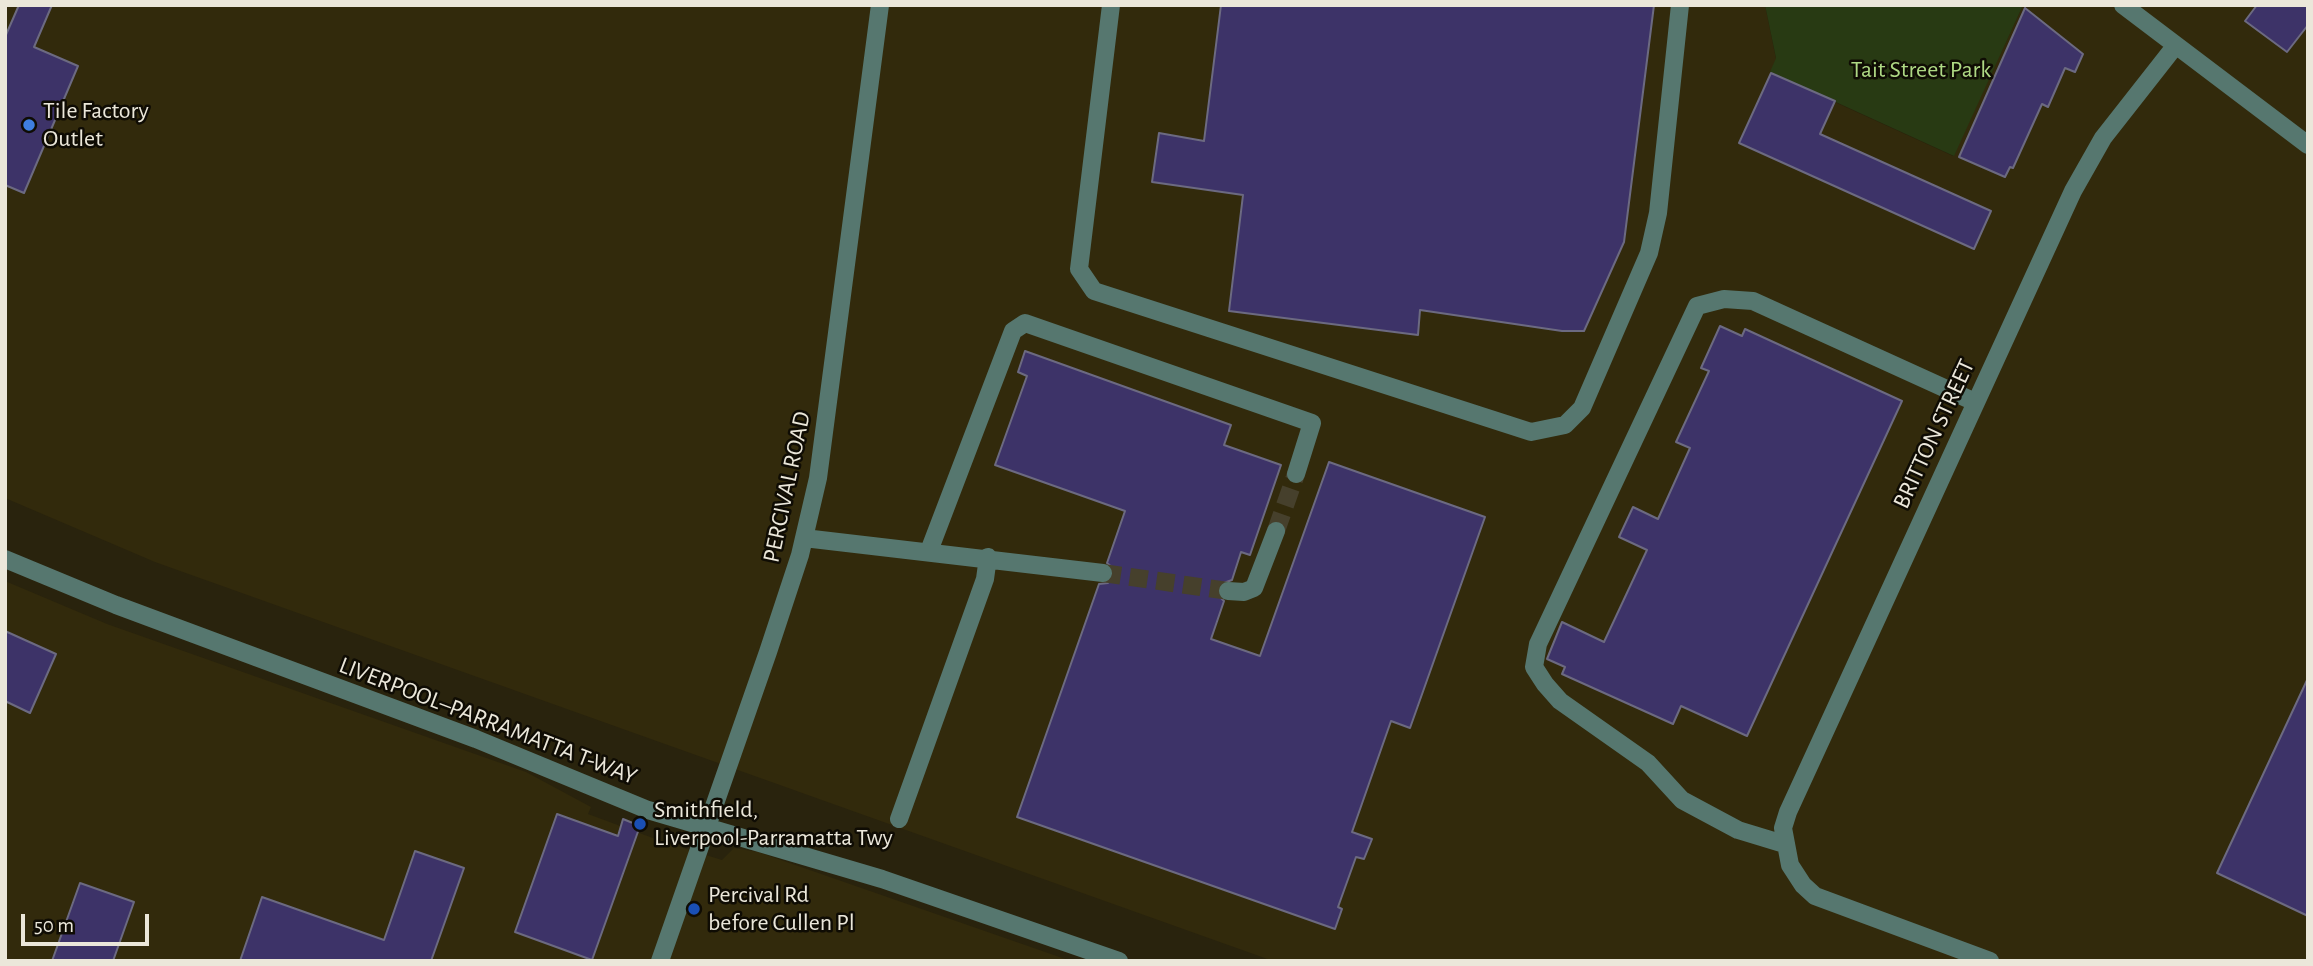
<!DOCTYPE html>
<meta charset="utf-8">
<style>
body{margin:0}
#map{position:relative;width:2313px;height:966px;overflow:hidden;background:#29230d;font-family:"Alegreya Sans",sans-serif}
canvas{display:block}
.frame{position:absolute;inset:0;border:7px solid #ebe7da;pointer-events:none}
.scale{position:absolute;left:21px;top:914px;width:128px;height:32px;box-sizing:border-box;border:4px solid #ebe7da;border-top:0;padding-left:9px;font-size:21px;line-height:24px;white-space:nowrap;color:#ebe7da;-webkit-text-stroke:5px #0f0c04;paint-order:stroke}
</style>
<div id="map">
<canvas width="2313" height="966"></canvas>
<div class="frame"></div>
<div class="scale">50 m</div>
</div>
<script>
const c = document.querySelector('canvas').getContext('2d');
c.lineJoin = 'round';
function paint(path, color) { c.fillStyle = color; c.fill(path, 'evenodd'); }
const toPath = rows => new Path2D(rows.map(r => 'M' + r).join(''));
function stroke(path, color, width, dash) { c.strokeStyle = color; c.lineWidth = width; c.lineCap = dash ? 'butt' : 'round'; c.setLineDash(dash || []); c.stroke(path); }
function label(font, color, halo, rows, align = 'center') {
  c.font = font + ' "Alegreya Sans",sans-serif'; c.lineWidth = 5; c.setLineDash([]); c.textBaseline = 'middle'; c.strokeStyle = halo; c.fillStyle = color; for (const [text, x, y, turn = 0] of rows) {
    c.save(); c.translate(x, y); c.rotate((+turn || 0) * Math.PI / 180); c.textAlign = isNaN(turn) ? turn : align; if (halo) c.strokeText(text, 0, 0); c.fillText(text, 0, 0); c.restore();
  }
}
paint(toPath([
 [5,5,1765,5,1776,59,1771,73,1953,156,2023,5,2308,5,2308,961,1273,961,155,562,5,498],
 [5,581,107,624,526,772,591,807,588,814,661,841,722,860,734,848,758,852,1071,961,5,961]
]), '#322a0c');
paint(toPath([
 [1765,5,2023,5,1954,156,1770,72,1776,58]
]), '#283a13');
const building = toPath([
 [19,5,52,5,34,47,78,66,24,193,5,185,5,37,19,5],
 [1221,5,1654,5,1624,242,1584,331,1562,331,1420,310,1418,335,1229,311,1243,195,1152,182,1159,133,1204,141,1221,5],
 [2257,5,2308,5,2308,25,2287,52,2245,21,2257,5],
 [2025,8,2083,54,2075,72,2065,68,2048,107,2042,104,2013,168,2010,167,2005,177,1959,157,2025,8],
 [1771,73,1835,101,1820,134,1991,211,1974,249,1739,143,1771,73],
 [1720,326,1742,336,1745,329,1902,401,1747,736,1681,706,1673,724,1562,674,1565,667,1547,659,1562,622,1604,642,1647,550,1619,537,1633,507,1658,519,1690,448,1676,442,1709,371,1701,368,1720,326],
 [1025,351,1231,425,1224,445,1281,465,1250,555,1241,552,1232,580,1218,585,1218,595,1224,601,1211,639,1260,656,1329,462,1485,517,1410,728,1391,721,1352,832,1372,839,1364,859,1356,857,1338,907,1342,909,1335,929,1017,817,1099,584,1108,583,1114,575,1113,568,1107,563,1125,511,995,465,1027,376,1018,372,1025,351],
 [5,631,56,654,30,713,5,701,5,631],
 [2308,678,2308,916,2217,873,2308,678],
 [557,814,618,836,623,819,640,826,592,960,515,932,557,814],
 [415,851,464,868,431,961,240,961,262,897,384,940,415,851],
 [80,883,134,902,113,961,52,961,80,883]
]);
paint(building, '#3d3368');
stroke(building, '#6c6a81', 2);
stroke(toPath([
 [1276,531,1296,474],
 [1103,573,1228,591]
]), '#46402c', 18, [18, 9]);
stroke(toPath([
 [1111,5,1079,269,1094,291,1531,432,1565,425,1582,408,1649,253,1658,213,1680,5],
 [2123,5,2308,145],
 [804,538,1103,573],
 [929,551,1013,331,1025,323,1312,423,1296,474],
 [5,559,116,605,476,739,648,810,882,879,1119,961],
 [1228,591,1244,592,1254,588,1276,531],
 [899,819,985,579,988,557],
 [1784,844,1738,830,1682,800,1648,763,1560,701,1545,684,1534,667,1538,644,1697,306,1724,299,1753,301,1975,402],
 [660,961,768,652,800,555,818,478,880,5],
 [1990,961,1815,896,1803,885,1790,865,1783,828,1788,812,2073,191,2103,138,2176,45]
]), '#56776f', 18);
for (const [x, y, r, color] of [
 [29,125,7,"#3f7fe0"],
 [640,824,7,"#1a4fb4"],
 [694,909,7,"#1a4fb4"]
]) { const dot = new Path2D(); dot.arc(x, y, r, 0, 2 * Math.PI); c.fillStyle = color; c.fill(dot); stroke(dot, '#0f0c04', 2.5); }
label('24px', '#aed884', '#0f0c04', [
 ["Tait Street Park",1921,70]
]);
label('24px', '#ebe7da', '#0f0c04', [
 ["Tile Factory",43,111],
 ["Outlet",43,139],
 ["Smithfield,",654,810],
 ["Liverpool-Parramatta Twy",654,838],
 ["Percival Rd",708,895],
 ["before Cullen Pl",708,923]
], 'left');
label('24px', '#ebe7da', '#0f0c04', [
 ["BRITTON STREET",1934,434,-65],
 ["PERCIVAL ROAD",787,487,-78],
 ["LIVERPOOL–PARRAMATTA T-WAY",488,721,21]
]);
</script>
